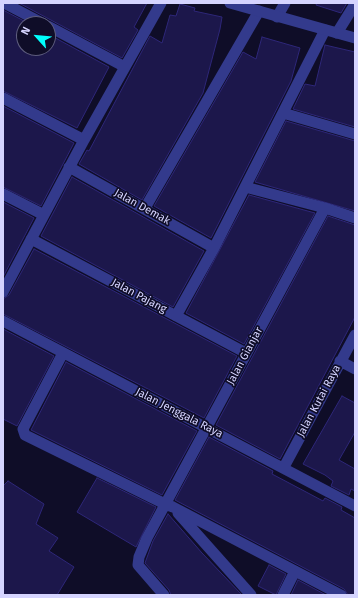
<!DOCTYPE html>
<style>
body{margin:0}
#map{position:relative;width:358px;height:598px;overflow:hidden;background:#0f0d28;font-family:"Fira Sans",sans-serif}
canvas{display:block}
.frame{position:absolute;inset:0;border:4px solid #d5d4ff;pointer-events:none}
.north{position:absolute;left:16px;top:16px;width:40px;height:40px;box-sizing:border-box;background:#0f0d28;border:1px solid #5e5d7e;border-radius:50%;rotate:297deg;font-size:11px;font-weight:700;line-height:16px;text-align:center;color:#d5d4ff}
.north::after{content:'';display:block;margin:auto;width:14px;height:18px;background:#00fffd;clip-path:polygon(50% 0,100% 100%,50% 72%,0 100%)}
</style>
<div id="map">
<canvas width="358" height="598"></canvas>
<div class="frame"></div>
<div class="north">N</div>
</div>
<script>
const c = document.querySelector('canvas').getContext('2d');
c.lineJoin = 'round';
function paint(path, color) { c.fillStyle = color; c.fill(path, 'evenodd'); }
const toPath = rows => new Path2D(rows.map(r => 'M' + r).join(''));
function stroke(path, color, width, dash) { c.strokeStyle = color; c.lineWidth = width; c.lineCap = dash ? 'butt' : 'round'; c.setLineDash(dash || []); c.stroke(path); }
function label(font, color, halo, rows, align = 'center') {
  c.font = font + ' "Fira Sans",sans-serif'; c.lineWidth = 3.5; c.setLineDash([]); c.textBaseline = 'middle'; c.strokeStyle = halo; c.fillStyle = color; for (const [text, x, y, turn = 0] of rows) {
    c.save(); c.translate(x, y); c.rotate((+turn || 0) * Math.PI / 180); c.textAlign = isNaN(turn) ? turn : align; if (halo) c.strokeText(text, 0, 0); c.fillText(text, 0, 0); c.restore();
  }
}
const building = toPath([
 [19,3,147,3,134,27,138,30,122,58,19,3],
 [317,3,347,3,341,13,316,5,317,3],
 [180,4,195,8,194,11,222,17,220,29,203,93,142,200,79,164,87,150,89,151,150,36,162,43,170,15,176,16,180,4],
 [3,10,24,21,24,48,48,48,48,34,109,67,77,128,3,91,3,10],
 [262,37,300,48,291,81,211,238,154,206,243,52,256,59,262,37],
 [325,45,355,52,355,127,293,109,305,84,315,86,325,45],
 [3,106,74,143,41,206,3,187,3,106],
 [286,121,355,141,355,211,255,182,286,121],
 [72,177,204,251,173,307,41,236,72,177],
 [249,195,315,213,244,344,186,313,249,195],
 [3,202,34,218,3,277,3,202],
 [328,216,355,225,355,317,280,459,216,425,328,216],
 [34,249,237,356,204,418,3,314,3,299,9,295,34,249],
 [3,329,54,356,17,426,3,419,3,329],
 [66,362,197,431,162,495,31,430,66,362],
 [342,396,355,403,355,432,339,460,355,469,355,491,351,489,349,495,331,486,333,481,325,475,303,464,342,396],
 [209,437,273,471,272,474,308,493,323,501,325,498,342,507,341,510,355,518,355,595,348,595,344,589,175,500,209,437],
 [97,478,156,507,136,547,77,512,97,478],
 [8,481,44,504,36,524,58,538,49,551,74,567,57,595,3,595,3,486,8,481],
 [168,514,202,553,242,595,171,595,169,590,145,563,153,541,168,514],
 [269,565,286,574,276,595,258,586,269,565],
 [298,580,326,595,291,595,298,580]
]);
paint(building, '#1c174b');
stroke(building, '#2e2779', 1);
stroke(toPath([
 [4,3,44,24],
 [277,17,285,3],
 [48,26,125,67],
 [337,33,355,4],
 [3,98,84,140],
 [283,113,355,134],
 [69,167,214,248],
 [245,187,325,208,355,218],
 [3,194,44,215],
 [145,208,259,11],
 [31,239,246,353],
 [3,292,84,140,161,3],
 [176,316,214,248,325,30],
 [3,321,355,506],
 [63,353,23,429,25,435,165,504,173,507,341,595],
 [340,361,355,369],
 [284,467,355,335],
 [178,513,251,595],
 [164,595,138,565,139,557,147,538,325,208],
 [283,595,295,571]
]), '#333a8c', 11);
stroke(toPath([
 [230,3,355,38]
]), '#333a8c', 11);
label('11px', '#d5d4ff', '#0f0d28', [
 ["Jalan Demak",142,207,29],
 ["Jalan Pajang",139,296,28],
 ["Jalan Gianjar",245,356,-62],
 ["Jalan Kutai Raya",319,401,-62],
 ["Jalan Jenggala Raya",179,413,27]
]);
</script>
